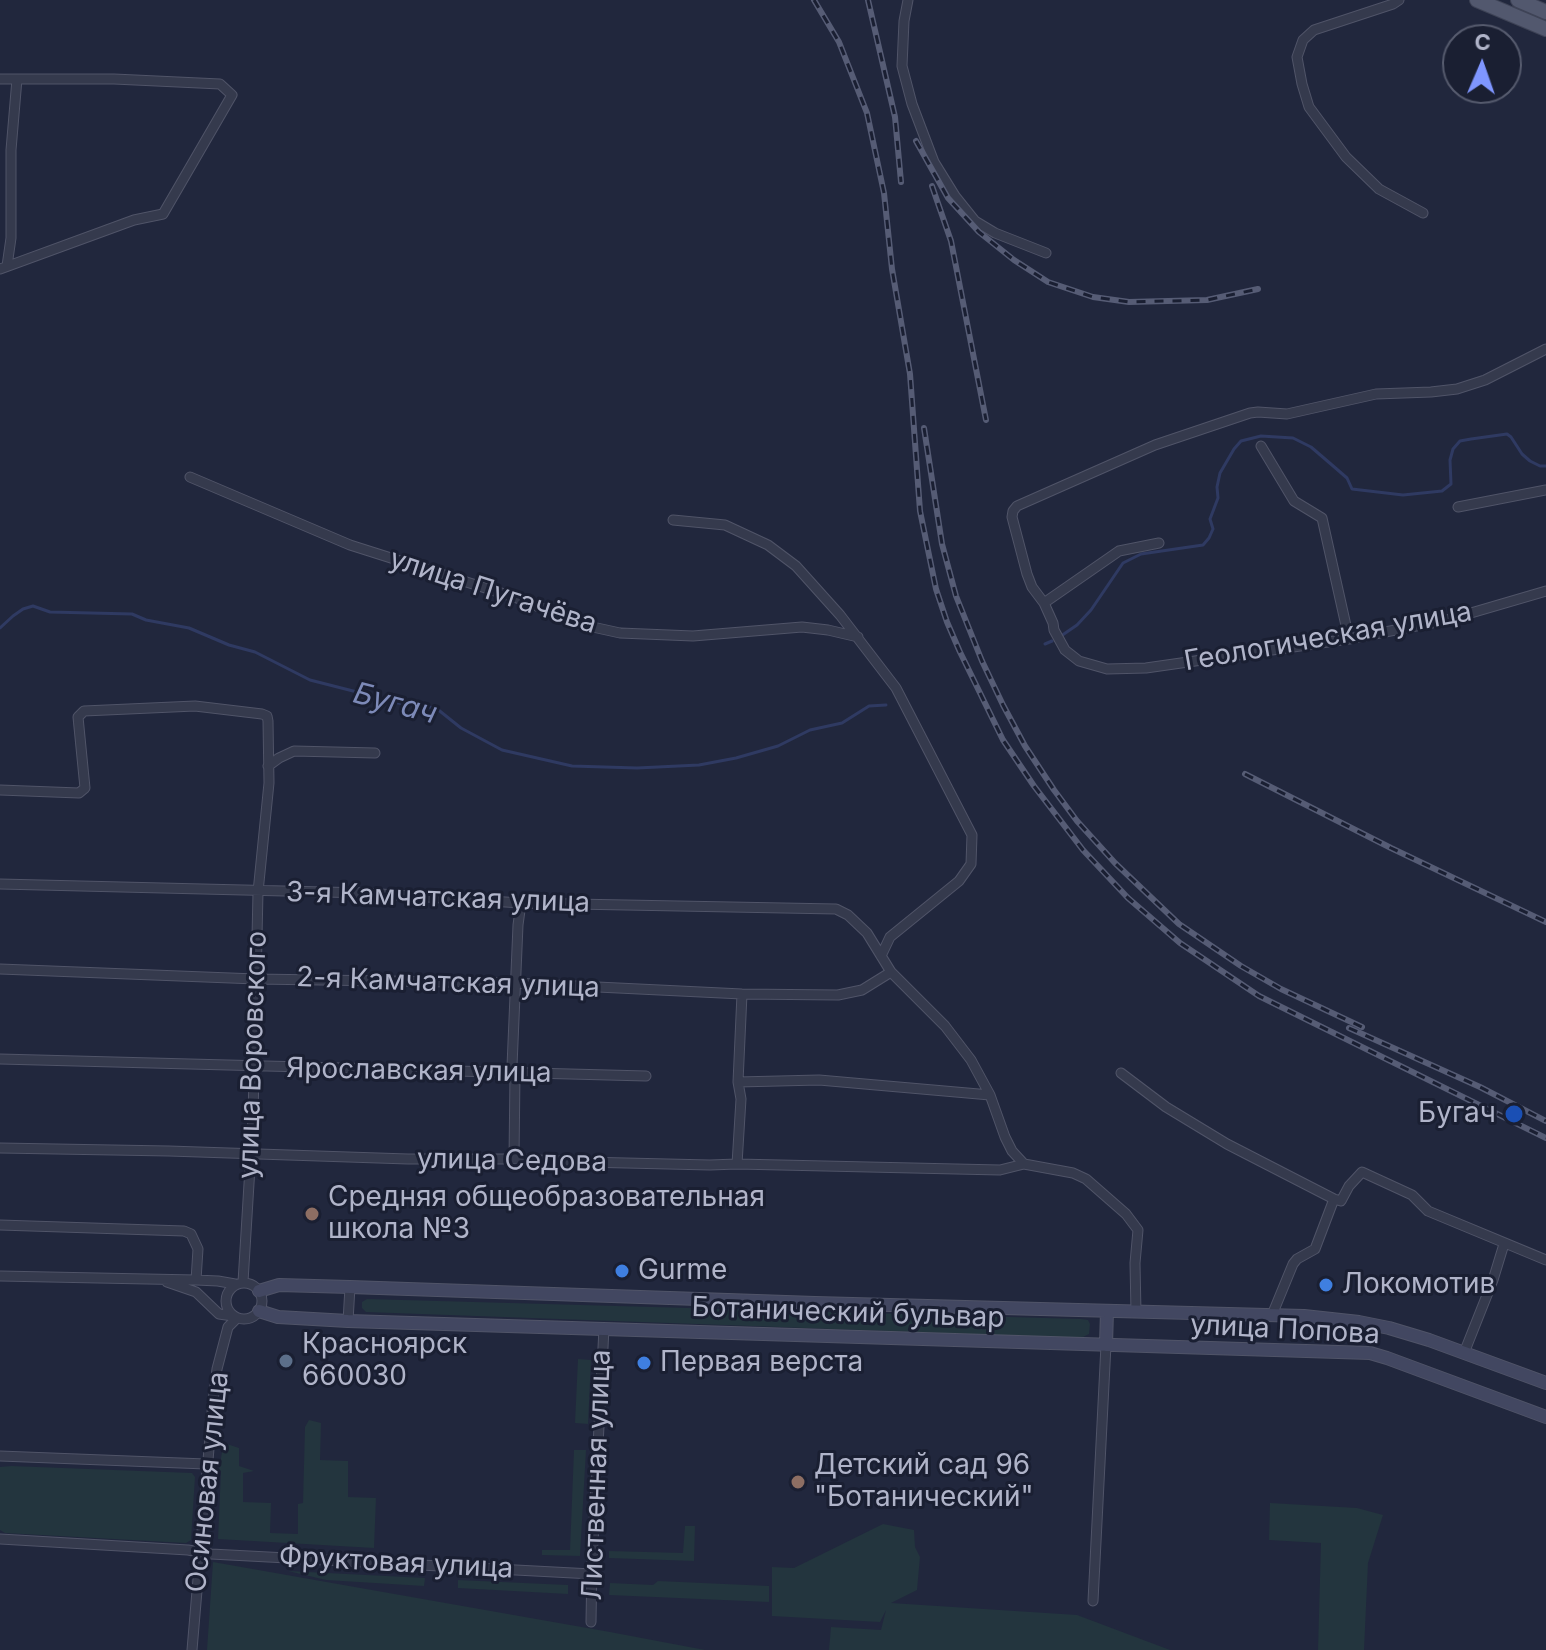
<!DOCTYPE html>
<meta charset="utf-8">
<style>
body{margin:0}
#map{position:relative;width:1546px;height:1650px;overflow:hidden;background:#21273d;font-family:Inter,sans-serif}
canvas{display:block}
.north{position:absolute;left:1442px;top:24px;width:80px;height:80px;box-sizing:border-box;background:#1a1f32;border:2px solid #565b6e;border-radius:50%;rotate:2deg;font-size:22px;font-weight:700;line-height:32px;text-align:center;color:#b0b4c9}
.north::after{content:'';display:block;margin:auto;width:28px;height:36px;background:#7f96ff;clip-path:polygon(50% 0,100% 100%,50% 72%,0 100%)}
</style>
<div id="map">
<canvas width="1546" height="1650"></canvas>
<div class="north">С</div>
</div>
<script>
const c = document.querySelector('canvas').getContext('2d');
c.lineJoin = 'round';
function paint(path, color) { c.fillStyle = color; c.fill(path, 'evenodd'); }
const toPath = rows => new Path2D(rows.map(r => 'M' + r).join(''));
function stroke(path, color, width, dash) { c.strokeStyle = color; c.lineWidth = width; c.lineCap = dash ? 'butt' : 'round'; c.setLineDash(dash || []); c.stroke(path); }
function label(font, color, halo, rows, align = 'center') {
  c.font = font + ' Inter,sans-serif'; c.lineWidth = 6; c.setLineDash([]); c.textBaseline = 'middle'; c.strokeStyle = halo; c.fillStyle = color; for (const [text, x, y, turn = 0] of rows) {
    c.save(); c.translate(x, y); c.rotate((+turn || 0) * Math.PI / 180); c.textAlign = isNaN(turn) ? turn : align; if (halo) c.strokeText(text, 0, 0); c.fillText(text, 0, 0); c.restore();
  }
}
paint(toPath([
 [367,1299,1081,1319,1088,1320,1090,1324,1089,1334,1081,1338,366,1312,362,1308,362,1302],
 [578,1359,591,1360,588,1424,575,1423],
 [309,1420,321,1423,320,1460,348,1461,348,1497,376,1498,374,1548,218,1539,221,1471,219,1470,223,1446,227,1444,239,1448,239,1466,254,1471,243,1473,243,1502,271,1503,270,1533,298,1534,298,1504,303,1503,305,1427],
 [574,1450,586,1450,580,1556,542,1555,542,1550,570,1550],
 [11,1466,192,1473,195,1477,191,1540,186,1543,5,1533,0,1530,0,1467],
 [1270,1503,1357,1508,1383,1515,1368,1563,1364,1650,1318,1650,1321,1543,1269,1540],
 [883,1524,914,1530,915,1547,920,1557,917,1590,891,1603,1077,1615,1170,1650,829,1650,831,1627,881,1630,886,1610,880,1622,772,1616,772,1567,794,1568],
 [685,1526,695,1526,694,1561,609,1558,609,1551,683,1553],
 [213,1562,610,1632,705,1650,207,1650],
 [288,1571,425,1578,424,1586,326,1580],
 [458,1580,568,1585,568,1594,458,1588],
 [658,1581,769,1586,769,1602,609,1595,610,1583,653,1585]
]), '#23353e');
stroke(toPath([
 [0,628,13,616,23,609,33,606,50,612,132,614,146,620,189,628,229,645,255,652,310,680,357,692,376,700,436,708,461,728,502,750,572,766,637,768,699,765,736,758,778,746,810,730,842,723,869,706,886,705],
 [1061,636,1077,625,1091,610,1123,563,1141,554,1203,545,1209,538,1213,529,1210,519,1218,498,1217,487,1220,473,1234,449,1241,441,1261,436,1293,438,1311,447,1332,465,1347,478,1352,489,1403,495,1442,491,1451,484,1450,460,1453,449,1460,441,1471,439,1507,434,1511,437,1522,454,1530,461,1540,466,1546,466],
 [1045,644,1052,641]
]), '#2f3a62', 3);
const street = toPath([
 [908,0,904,21,902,66,912,104,934,162,955,196,975,221,995,233,1046,253],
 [1399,0,1393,4,1314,30,1303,40,1297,57,1302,84,1309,107,1346,157,1379,189,1423,213],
 [0,79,114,79,220,84,232,95,163,214,134,220,0,269],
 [7,266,11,238,11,150,17,79],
 [1546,349,1485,380,1457,389,1431,392,1376,394,1287,414,1258,412,1250,413,1155,445,1017,506,1013,511,1012,517,1027,574,1032,587,1044,603,1053,623,1054,630,1065,650,1079,661,1107,669,1146,668,1349,639,1447,620,1546,591],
 [1261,446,1294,501,1322,518,1349,639],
 [190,477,350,545,520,599,579,624,620,633,693,636,802,627,828,630,858,637],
 [1458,507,1546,490],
 [673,520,725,525,768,545,796,566,840,615,896,688,972,835,971,864,959,881,890,937,881,956],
 [1044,603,1119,551,1159,543],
 [268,766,279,758,294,751,375,753],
 [0,790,79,793,85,788,78,717,84,711,195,706,262,714,267,716,268,721,269,783,258,892,253,1118,243,1282],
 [0,884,365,893,521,903,836,909,848,915,867,933,891,972,945,1026,971,1060,990,1095,1005,1137,1012,1151,1024,1164,1073,1173,1086,1179,1126,1214,1138,1230,1135,1263,1136,1312],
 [0,969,256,979,515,983,742,994,838,995,862,990,891,972],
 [0,1059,646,1076],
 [1121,1073,1166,1107,1227,1144,1334,1199,1341,1201,1349,1186,1362,1172,1412,1195,1428,1211,1546,1260],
 [738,1082,819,1080,990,1095],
 [0,1148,169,1151,408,1159,514,1159,584,1162,710,1165,737,1164,1000,1170,1024,1164],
 [514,1159,515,1073,512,1066,518,925,521,903],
 [737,1164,741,1099,738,1082,742,994],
 [0,1225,184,1231,191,1234,198,1249,196,1280],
 [0,1276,196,1280,218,1281,235,1284],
 [167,1282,196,1292,219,1314,233,1316],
 '226 1301a18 18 0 1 1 36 0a18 18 0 1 1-36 0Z',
 [1272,1315,1293,1264,1297,1259,1315,1249,1334,1199],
 [348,1321,350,1287],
 [1464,1353,1493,1280,1504,1244],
 [0,1456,206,1464],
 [0,1539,188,1550,211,1554,592,1574],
 [1093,1601,1106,1345],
 [591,1622,592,1563,604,1328],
 [192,1650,213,1401,217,1369,228,1327,237,1318]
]);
const secondary = toPath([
 [259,1291,279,1285,350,1287,815,1303,1304,1316,1359,1322,1389,1328,1429,1340,1546,1383],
 [259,1311,278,1317,348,1321,1370,1353,1387,1358,1546,1417],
 [1106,1345,1107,1311]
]);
const primary = toPath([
 [1477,0,1546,29],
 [1518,0,1546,12]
]);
stroke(street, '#505468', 11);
stroke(secondary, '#505468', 14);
stroke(primary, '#3e4356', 16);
stroke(street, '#353a4d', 9);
stroke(secondary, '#424761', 12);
stroke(primary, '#52586e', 14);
const rail = toPath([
 [814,0,839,42,867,113,884,193,892,269,910,374,920,511,936,589,947,622,960,652,1003,740,1034,786,1083,850,1128,898,1180,943,1259,996,1546,1138],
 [868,0,895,117,901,182],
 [916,141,948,198,979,232,1014,260,1048,282,1093,297,1129,302,1207,300,1258,289],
 [932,186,951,241,986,420],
 [924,428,942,544,956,596,982,661,1003,705,1025,746,1054,790,1077,821,1115,863,1179,924,1241,966,1281,989,1362,1027],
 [1245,774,1391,848,1546,922],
 [1349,1028,1480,1087,1546,1121]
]);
stroke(rail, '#565c75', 6);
stroke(rail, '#1a1f32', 3, [9]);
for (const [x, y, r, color] of [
 [1514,1114,10,"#1a4fb4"],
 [312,1214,8,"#8d6e63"],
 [622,1271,8,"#3f7fe0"],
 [1326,1285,8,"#3f7fe0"],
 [286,1361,8,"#5c6f8a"],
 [644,1363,8,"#3f7fe0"],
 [798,1482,8,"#8d6e63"]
]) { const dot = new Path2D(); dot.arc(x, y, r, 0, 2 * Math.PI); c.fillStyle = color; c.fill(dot); stroke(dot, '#1a1f32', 3); }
label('28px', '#b0b4c9', '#1a1f32', [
 ["улица Пугачёва",493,592,18],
 ["Геологическая улица",1328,637,-10],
 ["3-я Камчатская улица",438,898,2],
 ["2-я Камчатская улица",448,983,2],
 ["улица Воровского",253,1055,-88],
 ["Ярославская улица",419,1071,1],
 ["улица Седова",512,1161,1],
 ["Ботанический бульвар",848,1313,2],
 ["улица Попова",1285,1330,3],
 ["Лиственная улица",597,1475,-88],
 ["Осиновая улица",208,1482,-84],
 ["Фруктовая улица",396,1563,3]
]);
label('28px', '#b0b4c9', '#1a1f32', [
 ["Бугач",1496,1114,"right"],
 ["Средняя общеобразовательная",328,1198],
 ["школа №3",328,1230],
 ["Gurme",638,1271],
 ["Локомотив",1342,1285],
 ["Красноярск",302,1345],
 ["660030",302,1377],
 ["Первая верста",660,1363],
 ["Детский сад 96",814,1466],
 ["\"Ботанический\"",814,1498]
], 'left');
label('italic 30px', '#7d8ab8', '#1a1f32', [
 ["Бугач",395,704,15]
]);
</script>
